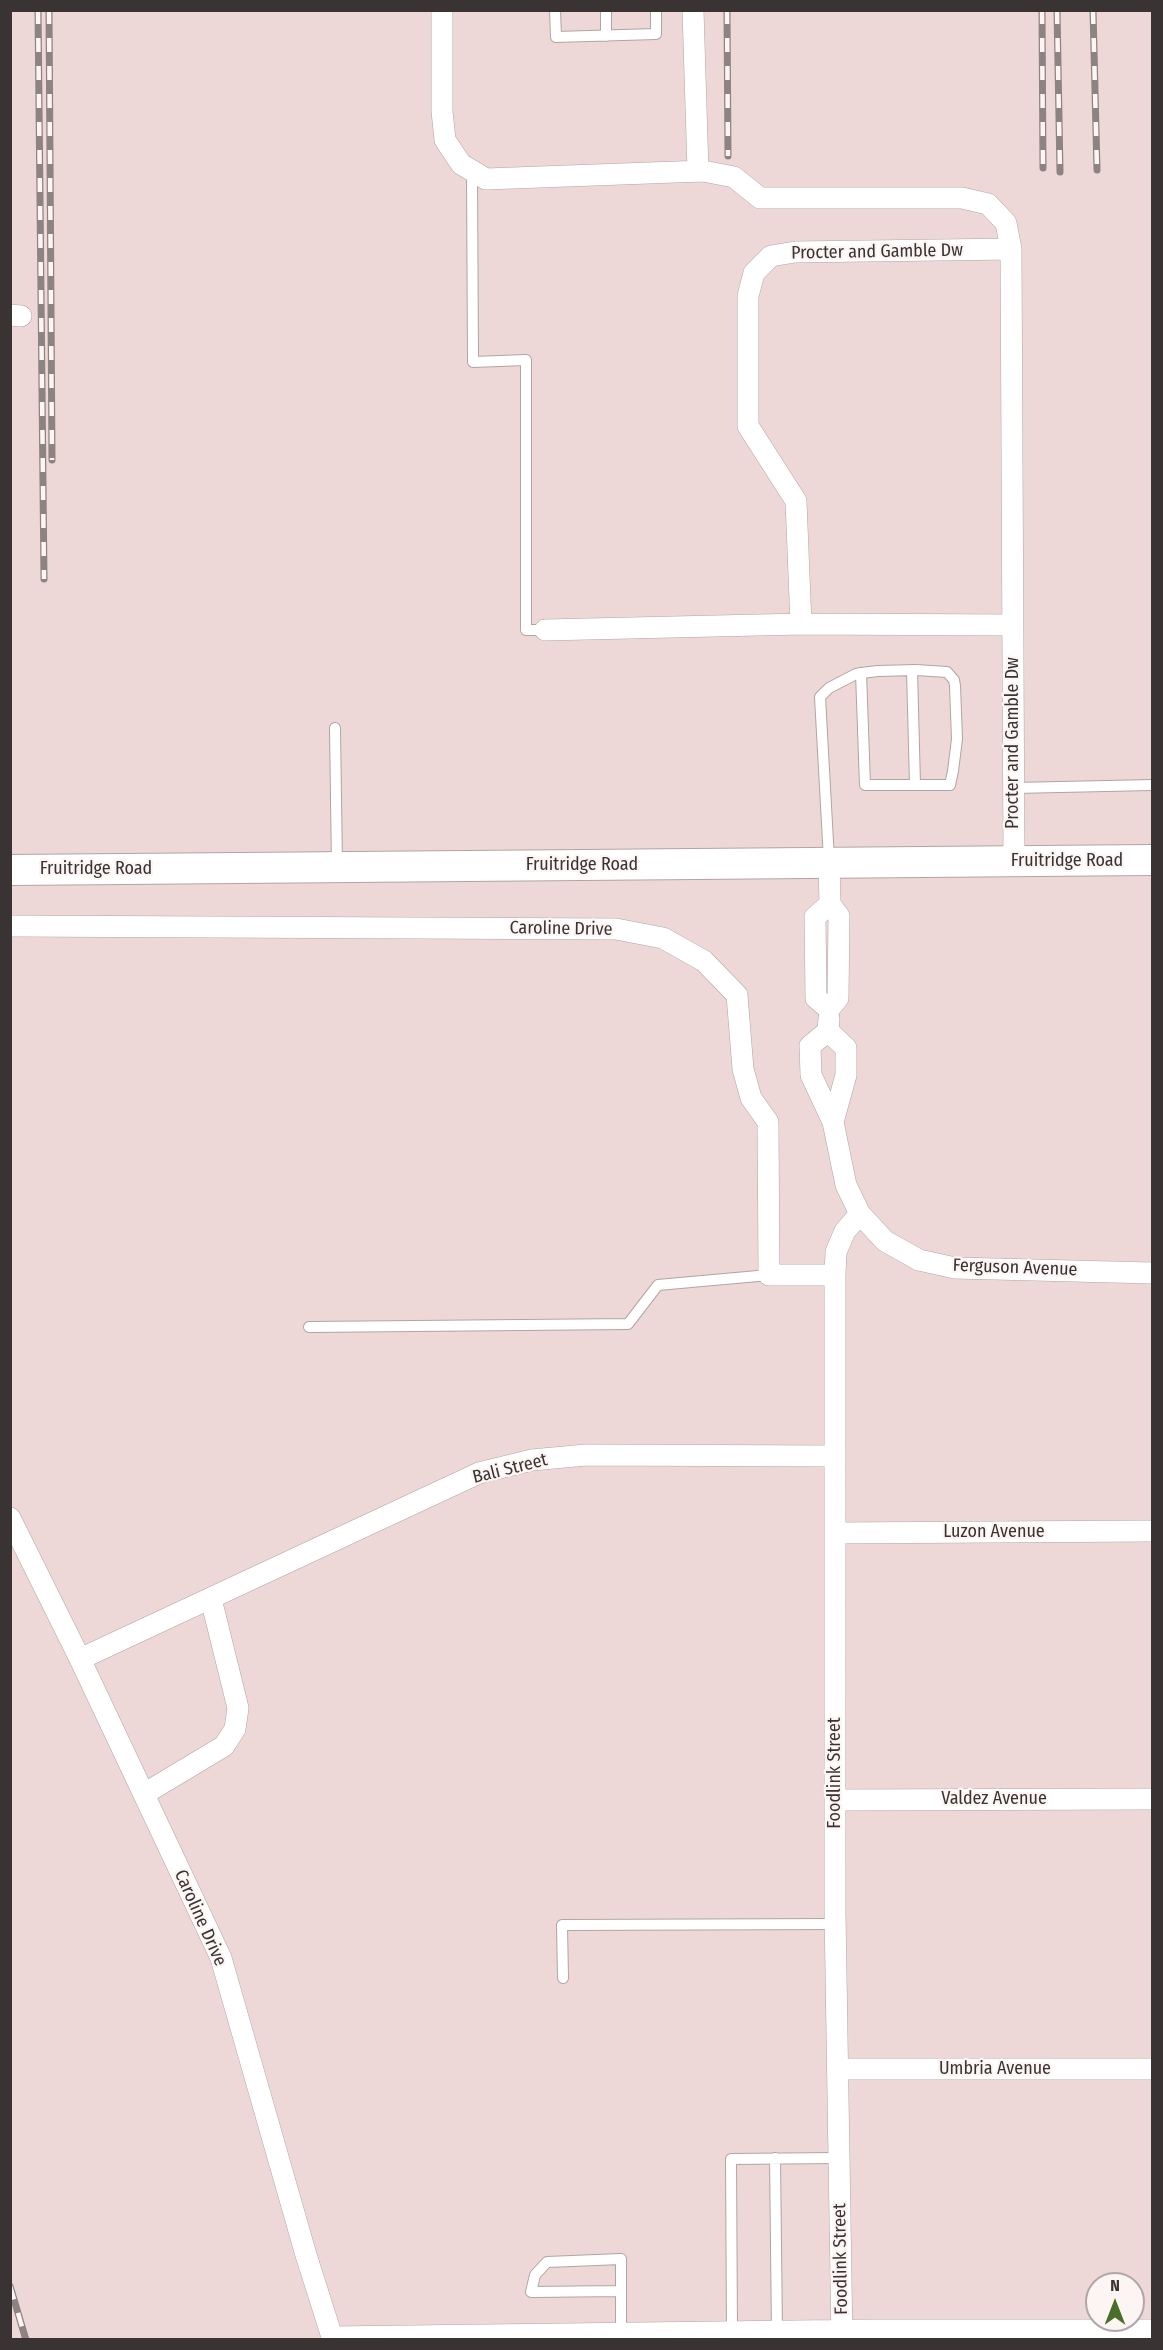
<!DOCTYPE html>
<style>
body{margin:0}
#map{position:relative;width:1163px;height:2350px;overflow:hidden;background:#f4e6e5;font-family:"Fira Sans Condensed",sans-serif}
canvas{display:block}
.frame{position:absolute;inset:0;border:12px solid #393433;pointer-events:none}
.north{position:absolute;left:1085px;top:2272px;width:60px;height:60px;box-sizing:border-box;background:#fdf4f4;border:2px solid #afa7a7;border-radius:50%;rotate:0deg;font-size:16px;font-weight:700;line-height:24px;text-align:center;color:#393433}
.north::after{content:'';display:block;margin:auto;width:21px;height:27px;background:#486e28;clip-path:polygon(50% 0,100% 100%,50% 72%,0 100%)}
</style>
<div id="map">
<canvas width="1163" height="2350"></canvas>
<div class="frame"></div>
<div class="north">N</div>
</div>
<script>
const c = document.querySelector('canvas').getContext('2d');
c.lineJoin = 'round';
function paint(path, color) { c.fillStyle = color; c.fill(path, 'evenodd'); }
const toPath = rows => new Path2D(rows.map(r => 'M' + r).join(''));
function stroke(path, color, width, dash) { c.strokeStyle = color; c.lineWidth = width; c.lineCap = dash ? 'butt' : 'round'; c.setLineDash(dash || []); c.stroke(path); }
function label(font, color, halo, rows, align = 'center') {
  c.font = font + ' "Fira Sans Condensed",sans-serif'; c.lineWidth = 4.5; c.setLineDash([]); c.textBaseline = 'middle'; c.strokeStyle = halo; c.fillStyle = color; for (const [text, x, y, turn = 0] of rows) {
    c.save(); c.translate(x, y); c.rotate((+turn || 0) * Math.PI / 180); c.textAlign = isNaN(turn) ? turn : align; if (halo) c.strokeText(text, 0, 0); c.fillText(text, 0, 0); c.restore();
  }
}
paint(toPath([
 [11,11,1152,11,1152,2339,11,2340],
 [1097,2284,1133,2284,1133,2320,1097,2320]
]), '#eed8d7');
const service = toPath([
 [555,10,556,37,656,34,656,10],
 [606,10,606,36],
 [472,171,473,362,526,360,526,630,545,630],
 [912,670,915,785],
 [335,728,337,867],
 [1014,788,1152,785],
 [829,860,820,697,829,688,856,674,861,673,878,671,916,670,947,672,954,680,955,686,957,739,953,771,950,785,865,785,861,673],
 [309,1327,628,1324,658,1285,769,1275],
 [563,1978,562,1925,835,1924],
 [775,2158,777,2333],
 [621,2291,531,2292,535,2275,547,2262,621,2259,621,2336],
 [732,2332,731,2159,839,2158]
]);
const minor = toPath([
 [442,10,442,111,445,140,461,164,486,179,703,171,734,177,760,198,962,198,988,204,1006,223,1011,249,1014,862],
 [693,10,698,171],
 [10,315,21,316],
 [801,624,796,501,748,426,748,296,754,273,771,256,795,252,1011,249],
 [545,630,801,624,1013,625],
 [829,863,830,904,815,917,816,998,829,1009],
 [10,926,616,929,663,938,704,961,737,995,743,1069,751,1098,768,1122,769,1275,835,1275],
 [829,1009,838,998,839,916,830,904],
 [829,1018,828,1031,846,1048,846,1075,833,1122],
 [828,1031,810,1046,811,1075,833,1122,846,1185,860,1214,885,1241,919,1260,955,1268,1152,1273],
 [10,1518,80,1659,221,1958,306,2255,333,2340],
 [835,1533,1152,1531],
 [80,1659,479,1473,532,1460,586,1455,835,1456],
 [144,1794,224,1746,235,1729,238,1708,211,1599],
 [835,1800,1152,1799],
 [838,2069,1152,2069],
 [332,2337,873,2330,1152,2330],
 [842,2340,835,1912,835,1275,836,1252,845,1231,860,1214]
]);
const secondary = toPath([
 [10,870,1152,860]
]);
stroke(service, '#b2a4a3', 12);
stroke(minor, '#b2a4a3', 22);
stroke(secondary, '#b2a4a3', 32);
stroke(service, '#fff', 10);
stroke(minor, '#fff', 21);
stroke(secondary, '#fff', 30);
const rail = toPath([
 [38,10,44,579],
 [49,10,52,460],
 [727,10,728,156],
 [1042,10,1043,168],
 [1057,10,1060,172],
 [1093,10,1097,170],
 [10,2286,26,2340]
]);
stroke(rail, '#8c8382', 7);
stroke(rail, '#fdf4f4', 4.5, [14]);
label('18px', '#393433', '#fdf4f4', [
 ["Procter and Gamble Dw",877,252,-1],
 ["Procter and Gamble Dw",1013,743,-90],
 ["Fruitridge Road",1067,861],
 ["Fruitridge Road",582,865],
 ["Fruitridge Road",96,869],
 ["Caroline Drive",561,929,1],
 ["Ferguson Avenue",1015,1268,2],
 ["Bali Street",510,1469,-14],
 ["Luzon Avenue",994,1532],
 ["Foodlink Street",835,1773,-90],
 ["Valdez Avenue",994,1799],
 ["Caroline Drive",200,1918,66],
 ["Umbria Avenue",995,2069],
 ["Foodlink Street",841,2259,-91]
]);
</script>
